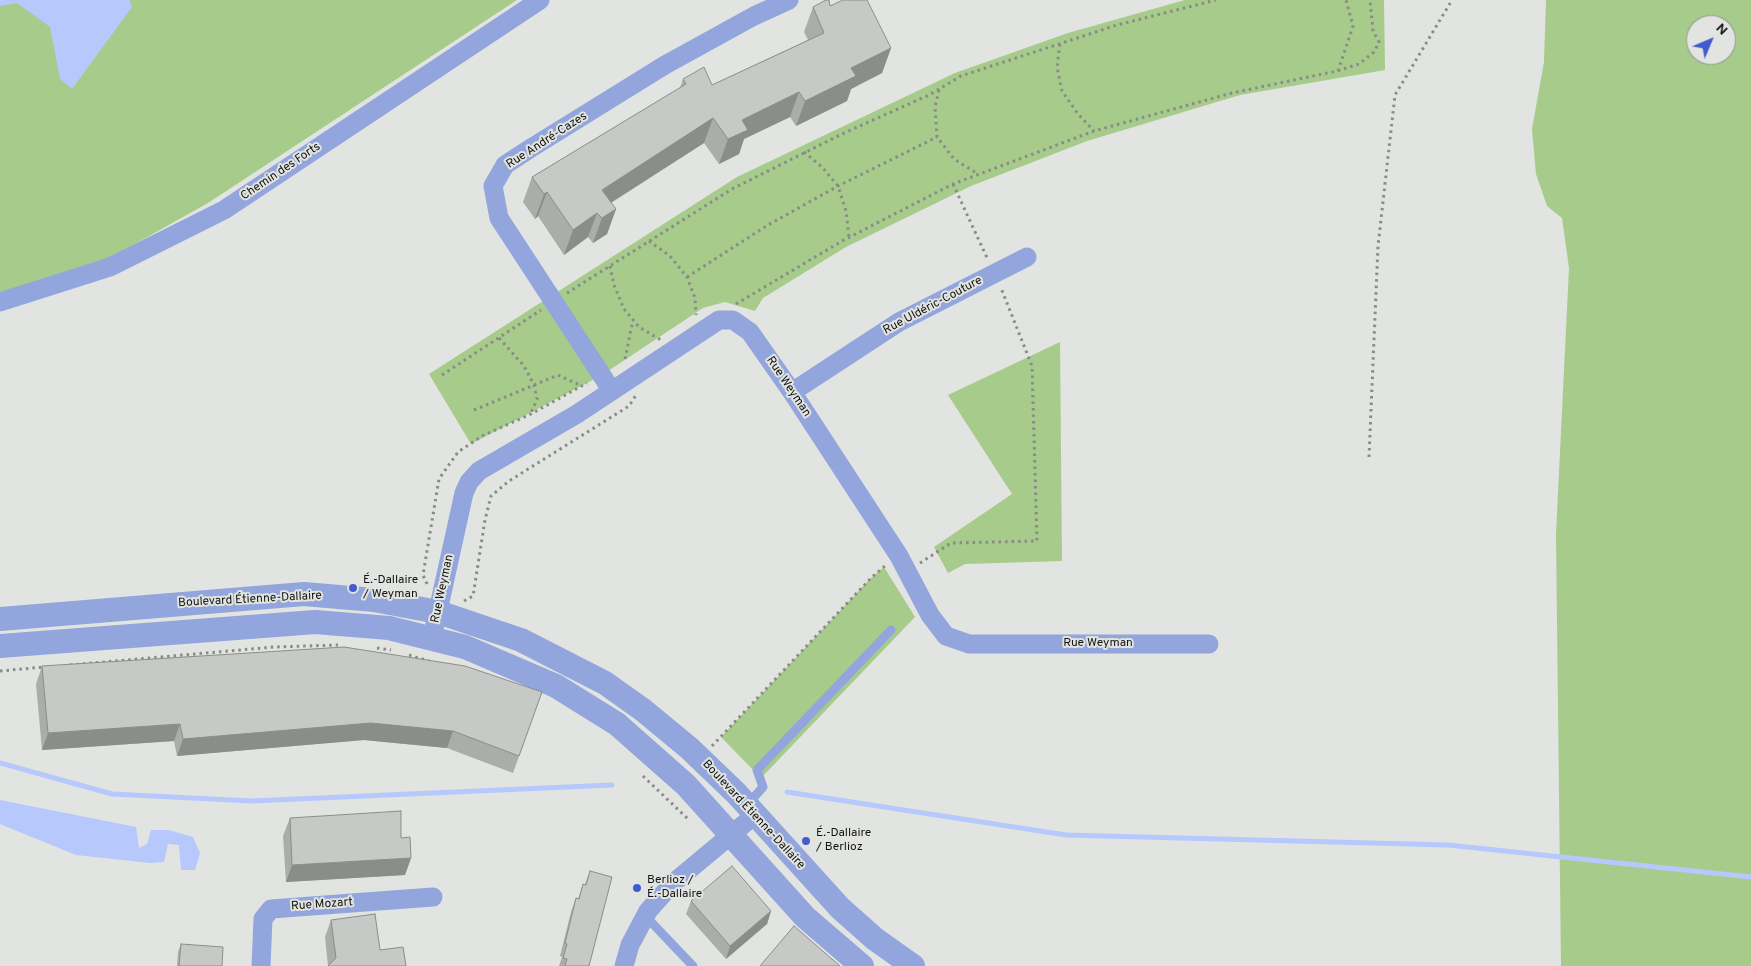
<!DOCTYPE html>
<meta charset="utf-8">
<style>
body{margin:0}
#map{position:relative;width:1751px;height:966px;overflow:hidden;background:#e1e4e0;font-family:Overpass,sans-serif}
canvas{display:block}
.north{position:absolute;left:1686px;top:15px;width:50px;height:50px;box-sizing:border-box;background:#e1e4e0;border:1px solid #8f908e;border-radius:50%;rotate:45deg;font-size:14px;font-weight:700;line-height:20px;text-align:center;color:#131312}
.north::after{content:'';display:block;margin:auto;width:18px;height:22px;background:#425bce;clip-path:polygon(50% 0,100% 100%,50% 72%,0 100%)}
</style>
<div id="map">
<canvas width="1751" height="966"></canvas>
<div class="north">N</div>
</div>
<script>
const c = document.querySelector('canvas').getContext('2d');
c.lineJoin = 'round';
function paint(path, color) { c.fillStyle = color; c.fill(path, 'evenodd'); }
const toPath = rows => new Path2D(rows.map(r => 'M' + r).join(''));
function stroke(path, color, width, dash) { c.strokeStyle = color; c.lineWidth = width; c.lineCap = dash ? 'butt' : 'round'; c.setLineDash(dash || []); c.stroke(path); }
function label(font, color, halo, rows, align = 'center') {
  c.font = font + ' Overpass,sans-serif'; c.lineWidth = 4; c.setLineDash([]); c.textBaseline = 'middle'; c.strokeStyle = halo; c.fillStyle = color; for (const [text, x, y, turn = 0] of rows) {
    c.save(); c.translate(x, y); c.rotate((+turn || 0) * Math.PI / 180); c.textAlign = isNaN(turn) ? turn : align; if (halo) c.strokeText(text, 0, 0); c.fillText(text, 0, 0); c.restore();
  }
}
paint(toPath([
 [0,0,517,0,208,203,108,259,0,301],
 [1185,0,1384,0,1385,70,1240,95,1087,141,971,186,846,247,763,298,755,311,725,302,703,308,602,375,471,444,429,374,737,177,955,73,1068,33],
 [1546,0,1751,0,1751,966,1561,966,1556,534,1569,268,1562,218,1547,206,1536,174,1532,129,1544,62],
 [1696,25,1726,25,1726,55,1696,55],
 [1060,342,1062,561,965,564,948,573,934,547,1012,494,948,395],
 [884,567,915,617,761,778,721,737,871,578]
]), '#a6cb8a');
paint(toPath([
 [0,0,130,0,132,7,72,89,60,79,50,27,17,3,0,6],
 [0,800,136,827,139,848,147,844,151,830,169,830,193,837,200,853,195,870,181,870,179,845,168,844,164,862,150,863,76,855,0,824]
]), '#b6c8fc');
stroke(toPath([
 [0,763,112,794,252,801,612,785],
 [787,792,1066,835,1448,845,1751,877]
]), '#b6c8fc', 5);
stroke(toPath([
 [1060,44,1057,67,1062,91,1078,114,1094,131],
 [1338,71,1353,26,1346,0],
 [939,90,935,107,937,137,954,159,978,174],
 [804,152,822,167,838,186,846,211,849,237],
 [953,184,988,260],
 [649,241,670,256,687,277,695,298,696,315],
 [610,266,614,285,624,309,639,327,661,340],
 [687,277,768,225,838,186,937,137],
 [567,293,732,189,842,134,929,95,961,76,1117,25,1216,0],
 [736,304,842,241,953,184,1094,131,1232,93,1337,71,1359,64,1374,52,1379,42,1373,31,1370,0],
 [499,338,524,366,534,385,537,399,531,413],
 [625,359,633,320],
 [442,375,541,310],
 [474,410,558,375,582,386],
 [1369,457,1378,246,1395,95,1452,0],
 [920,563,951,543,1037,541,1032,366,1001,288],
 [427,584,423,575,439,479,458,452,482,436,531,414,587,383],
 [464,601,473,596,485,520,491,496,509,481,629,406,636,395],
 [377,648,391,650],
 [409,655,429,661],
 [70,665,274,647,338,645],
 [0,671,44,667],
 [712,746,871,578,886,565],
 [643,776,689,820]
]), '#898b88', 3, [2.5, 4]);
stroke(toPath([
 [747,805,763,787,757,770,891,630],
 [644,918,653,924,693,966]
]), '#92a5dd', 9);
stroke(toPath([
 [0,302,110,267,224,210,540,0],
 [612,391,499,218,493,186,505,165,531,148,665,65,754,16,789,0],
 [792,392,899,322,1027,257],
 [432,638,464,493,469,482,479,471,577,414,719,320,733,320,750,332,792,392,899,556,930,615,946,636,969,644,1209,644],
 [261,966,263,919,271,909,433,897],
 [624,966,630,945,648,911,672,884,756,814]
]), '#92a5dd', 19);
stroke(toPath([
 [0,619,304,594,374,600,438,612,521,640,605,683,643,710,689,748,736,793,840,908,875,939,913,966],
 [0,646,315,622,389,628,465,647,556,686,617,724,686,785,805,917,862,966]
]), '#92a5dd', 24);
paint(toPath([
 [830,6,891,48,882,73,851,89,847,101,796,126,790,117,744,139,739,154,719,164,704,143,611,203,616,209,607,234,593,243,588,237,564,255,538,216,535,219,523,202,532,177,680,88,683,79,712,85,808,40,804,32,813,7],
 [42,666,542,692,513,773,447,748,364,740,177,756,174,741,42,750,36,684],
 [290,818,401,838,411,858,405,875,286,882,283,836],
 [590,871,589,966,559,966,562,957,560,956,571,912,576,898,578,899,583,884,585,884],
 [691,901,771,911,767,924,726,959,686,914],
 [331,920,380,950,328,966,325,937],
 [181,944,222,966,177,966,178,952]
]), '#abadaa');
paint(toPath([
 [891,48,882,73,851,89,847,101,796,126,805,101,851,68],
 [799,92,790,117,744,139,739,154,719,164,728,139,742,120],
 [713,118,704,143,593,214,602,190],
 [547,192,538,216,535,219,544,194],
 [616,209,607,234,593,243,602,218],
 [597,213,588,237,564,255,573,230],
 [371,723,453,731,447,748,364,740,177,756,183,739],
 [180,724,174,741,42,750,48,733],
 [411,858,405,875,286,882,292,865],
 [771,911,767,924,726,959,730,946]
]), '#8b8d8b');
const building = toPath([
 [826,0,829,0,830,6,843,0,867,0,891,48,851,68,856,76,805,101,799,92,742,120,748,130,728,139,713,118,602,190,616,209,602,218,597,213,573,230,547,192,544,194,532,177,686,84,683,79,704,67,712,85,824,33,813,7,826,0],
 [344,647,465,666,542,692,519,756,453,731,371,723,183,739,180,724,48,733,42,666,344,647],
 [401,811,401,838,410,837,411,858,292,865,290,818,401,811],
 [732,866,771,911,730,946,691,901,732,866],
 [590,871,612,877,589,966,565,966,567,959,563,958,567,944,565,943,576,898,579,899,583,884,586,885,590,871],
 [375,914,380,950,403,947,406,966,328,966,336,958,331,920,375,914],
 [794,926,840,966,760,966,794,926],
 [181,944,223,947,222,966,179,966,181,944]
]);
paint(building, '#c7c9c6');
stroke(building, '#8b8d8b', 1);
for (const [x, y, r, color] of [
 [353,588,5,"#425bce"],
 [806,841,5,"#425bce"],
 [637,888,5,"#425bce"]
]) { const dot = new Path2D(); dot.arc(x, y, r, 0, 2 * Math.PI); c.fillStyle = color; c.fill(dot); stroke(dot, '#e1e4e0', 2); }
label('12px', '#131312', '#e1e4e0', [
 ["Rue André-Cazes",547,141,-33],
 ["Chemin des Forts",281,172,-34],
 ["Rue Uldéric-Couture",933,306,-28],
 ["Rue Weyman",788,387,56],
 ["Rue Weyman",443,589,-78],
 ["Boulevard Étienne-Dallaire",250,600,-3],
 ["Rue Weyman",1098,644],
 ["Boulevard Étienne-Dallaire",753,815,47],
 ["Rue Mozart",322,905,-4]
]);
label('12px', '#131312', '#e1e4e0', [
 ["É.-Dallaire",363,581],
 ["/ Weyman",363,595],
 ["É.-Dallaire",816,834],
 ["/ Berlioz",816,848],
 ["Berlioz /",647,881],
 ["É.-Dallaire",647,895]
], 'left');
</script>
